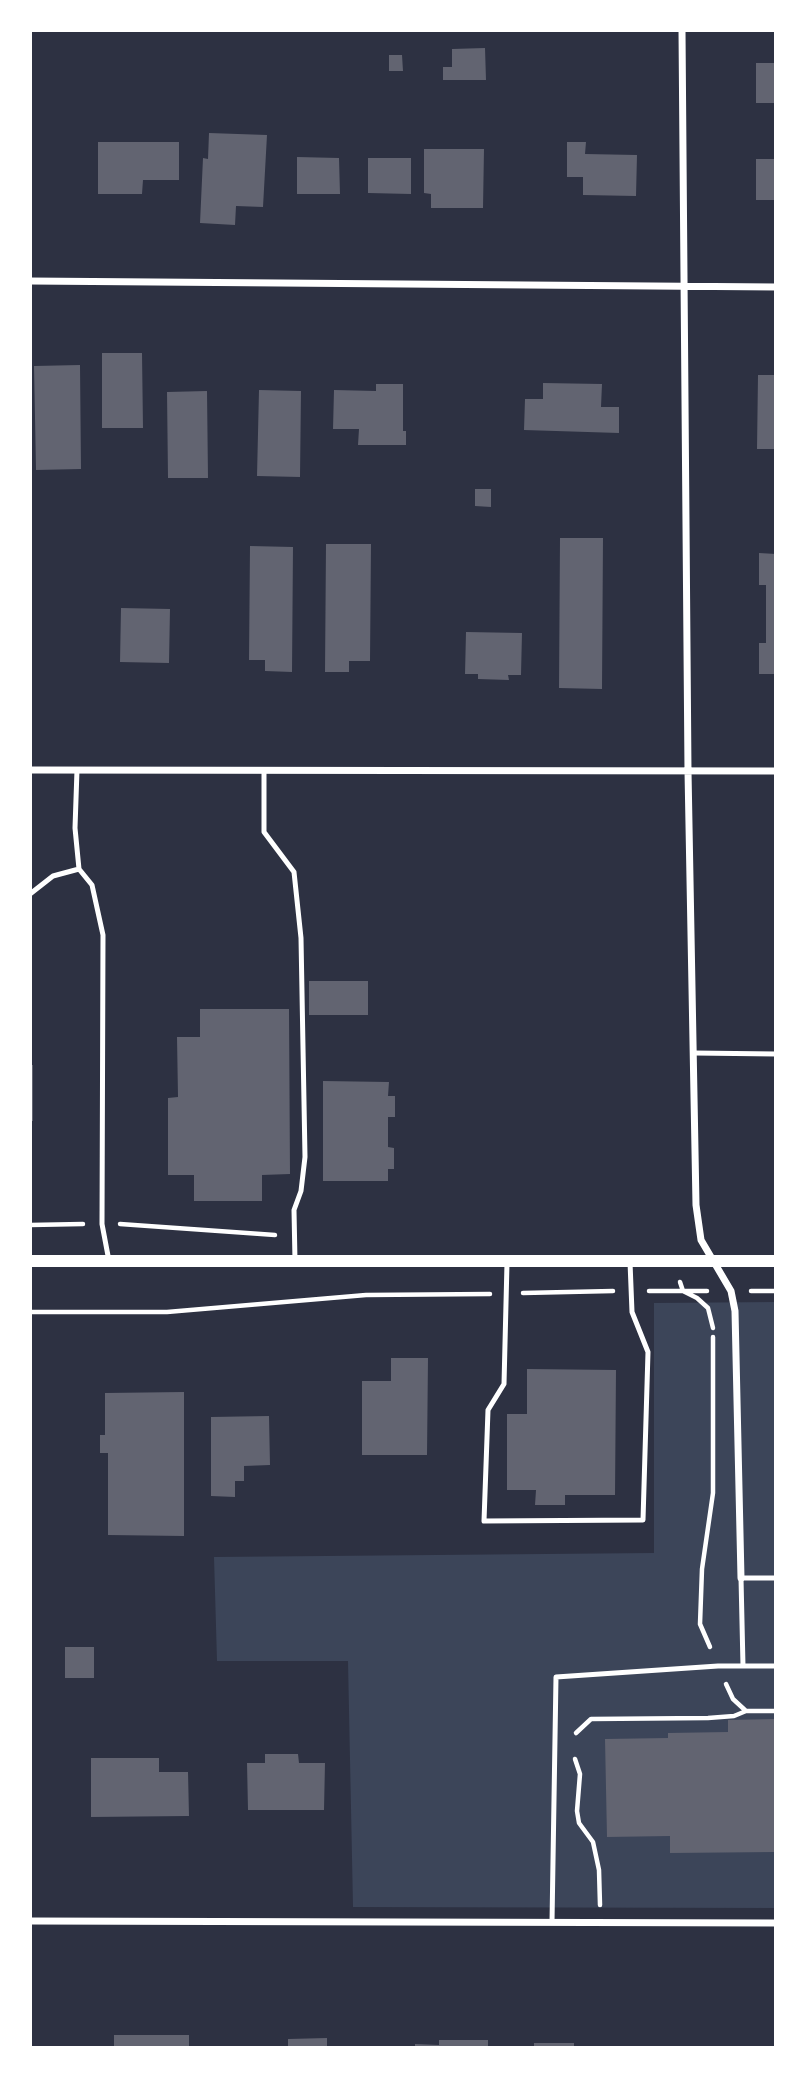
<!DOCTYPE html>
<style>
body{margin:0}
#map{position:relative;width:806px;height:2078px;overflow:hidden;background:#2d3142;font-family:"Nunito Sans",sans-serif}
canvas{display:block}
.frame{position:absolute;inset:0;border:32px solid #fff;pointer-events:none}
</style>
<div id="map">
<canvas width="806" height="2078"></canvas>
<div class="frame"></div>
</div>
<script>
const c = document.querySelector('canvas').getContext('2d');
c.lineJoin = 'round';
function paint(path, color) { c.fillStyle = color; c.fill(path, 'evenodd'); }
const toPath = rows => new Path2D(rows.map(r => 'M' + r).join(''));
function stroke(path, color, width, dash) { c.strokeStyle = color; c.lineWidth = width; c.lineCap = dash ? 'butt' : 'round'; c.setLineDash(dash || []); c.stroke(path); }
paint(toPath([
 [776,1302,776,1908,353,1907,348,1661,217,1661,214,1557,654,1553,654,1303]
]), '#3c4559');
paint(toPath([
 [485,48,486,80,443,80,443,67,452,67,452,49],
 [389,55,402,55,403,71,389,71],
 [756,63,776,63,776,103,756,103],
 [209,133,267,135,263,207,236,206,235,225,200,223,203,158,208,159],
 [98,142,179,142,179,180,143,180,142,194,98,194],
 [567,142,586,142,585,154,637,155,636,196,583,195,583,177,567,177],
 [424,149,484,149,483,208,431,208,431,194,424,193],
 [297,157,339,158,340,194,297,194],
 [368,158,411,158,411,194,368,193],
 [756,159,776,159,776,200,756,200],
 [102,353,142,353,143,428,102,428],
 [80,365,81,469,36,470,34,366],
 [758,375,776,375,776,449,757,449],
 [543,383,602,384,601,407,619,407,619,433,524,430,525,399,543,399],
 [376,384,403,384,403,431,406,431,406,445,358,445,359,429,333,429,334,390,376,391],
 [259,390,301,391,300,477,257,476],
 [207,391,208,478,168,478,167,392],
 [475,489,491,489,491,507,475,506],
 [560,538,603,538,602,689,559,688],
 [326,544,371,544,370,661,349,661,349,672,325,672],
 [250,546,293,547,292,672,265,671,265,660,249,660],
 [759,553,776,554,776,674,759,674,759,643,766,643,766,585,759,585],
 [121,608,170,609,169,663,120,662],
 [466,632,522,633,521,675,508,675,509,680,478,679,478,674,465,674],
 [309,981,368,981,368,1015,309,1015],
 [200,1009,289,1009,290,1174,262,1175,262,1201,194,1201,194,1175,168,1175,168,1098,178,1097,177,1037,200,1037],
 [30,1065,33,1065,33,1121,30,1121],
 [323,1081,389,1082,388,1096,395,1096,395,1117,388,1117,388,1147,394,1148,394,1169,388,1169,388,1181,323,1181],
 [391,1358,428,1358,427,1455,362,1455,362,1381,391,1381],
 [527,1369,616,1370,615,1495,565,1495,565,1505,535,1505,536,1490,507,1490,507,1414,527,1414],
 [184,1392,184,1536,108,1535,108,1453,100,1453,100,1435,105,1435,105,1393],
 [269,1416,270,1465,244,1466,244,1481,235,1481,235,1497,211,1496,211,1417],
 [65,1647,94,1647,94,1678,65,1678],
 [776,1719,776,1852,670,1853,670,1836,607,1837,605,1739,668,1738,668,1733,728,1732,728,1720],
 [265,1754,298,1754,299,1763,325,1763,324,1810,248,1810,247,1763,265,1763],
 [91,1758,159,1758,159,1772,188,1772,189,1816,91,1817],
 [114,2035,189,2035,189,2048,114,2048],
 [327,2038,327,2048,288,2048,288,2039],
 [439,2040,488,2040,488,2048,415,2048,415,2044,439,2045],
 [534,2043,574,2043,574,2048,534,2048]
]), '#626471');
stroke(toPath([
 [120,1224,275,1235],
 [30,1225,83,1224],
 [680,1282,683,1291,697,1298,708,1308,713,1328],
 [649,1291,707,1291],
 [751,1291,776,1291],
 [523,1293,613,1291],
 [30,1312,167,1312,366,1295,490,1294],
 [710,1647,700,1624,702,1569,713,1493,713,1337],
 [726,1684,733,1699,746,1711,776,1711],
 [576,1733,591,1719,708,1718,734,1716,746,1711],
 [575,1759,580,1774,577,1811,579,1823,593,1842,599,1870,600,1905]
]), '#fff', 4.5);
stroke(toPath([
 [77,770,75,828,79,869,92,885,103,935,102,1224,109,1261],
 [264,771,264,832,294,872,301,938,305,1157,301,1191,294,1210,295,1261],
 [30,894,53,876,79,869],
 [694,1053,776,1054],
 [507,1263,504,1384,488,1410,484,1521,643,1520,648,1352,632,1312,630,1262],
 [743,1666,741,1578,776,1578],
 [552,1922,556,1677,718,1666,776,1666]
]), '#fff', 5);
stroke(toPath([
 [682,30,688,771,696,1205,701,1240,731,1291,735,1311,741,1578],
 [30,281,776,287],
 [30,770,776,771],
 [30,1921,776,1923]
]), '#fff', 7);
stroke(toPath([
 [30,1261,776,1261]
]), '#fff', 12);
</script>
